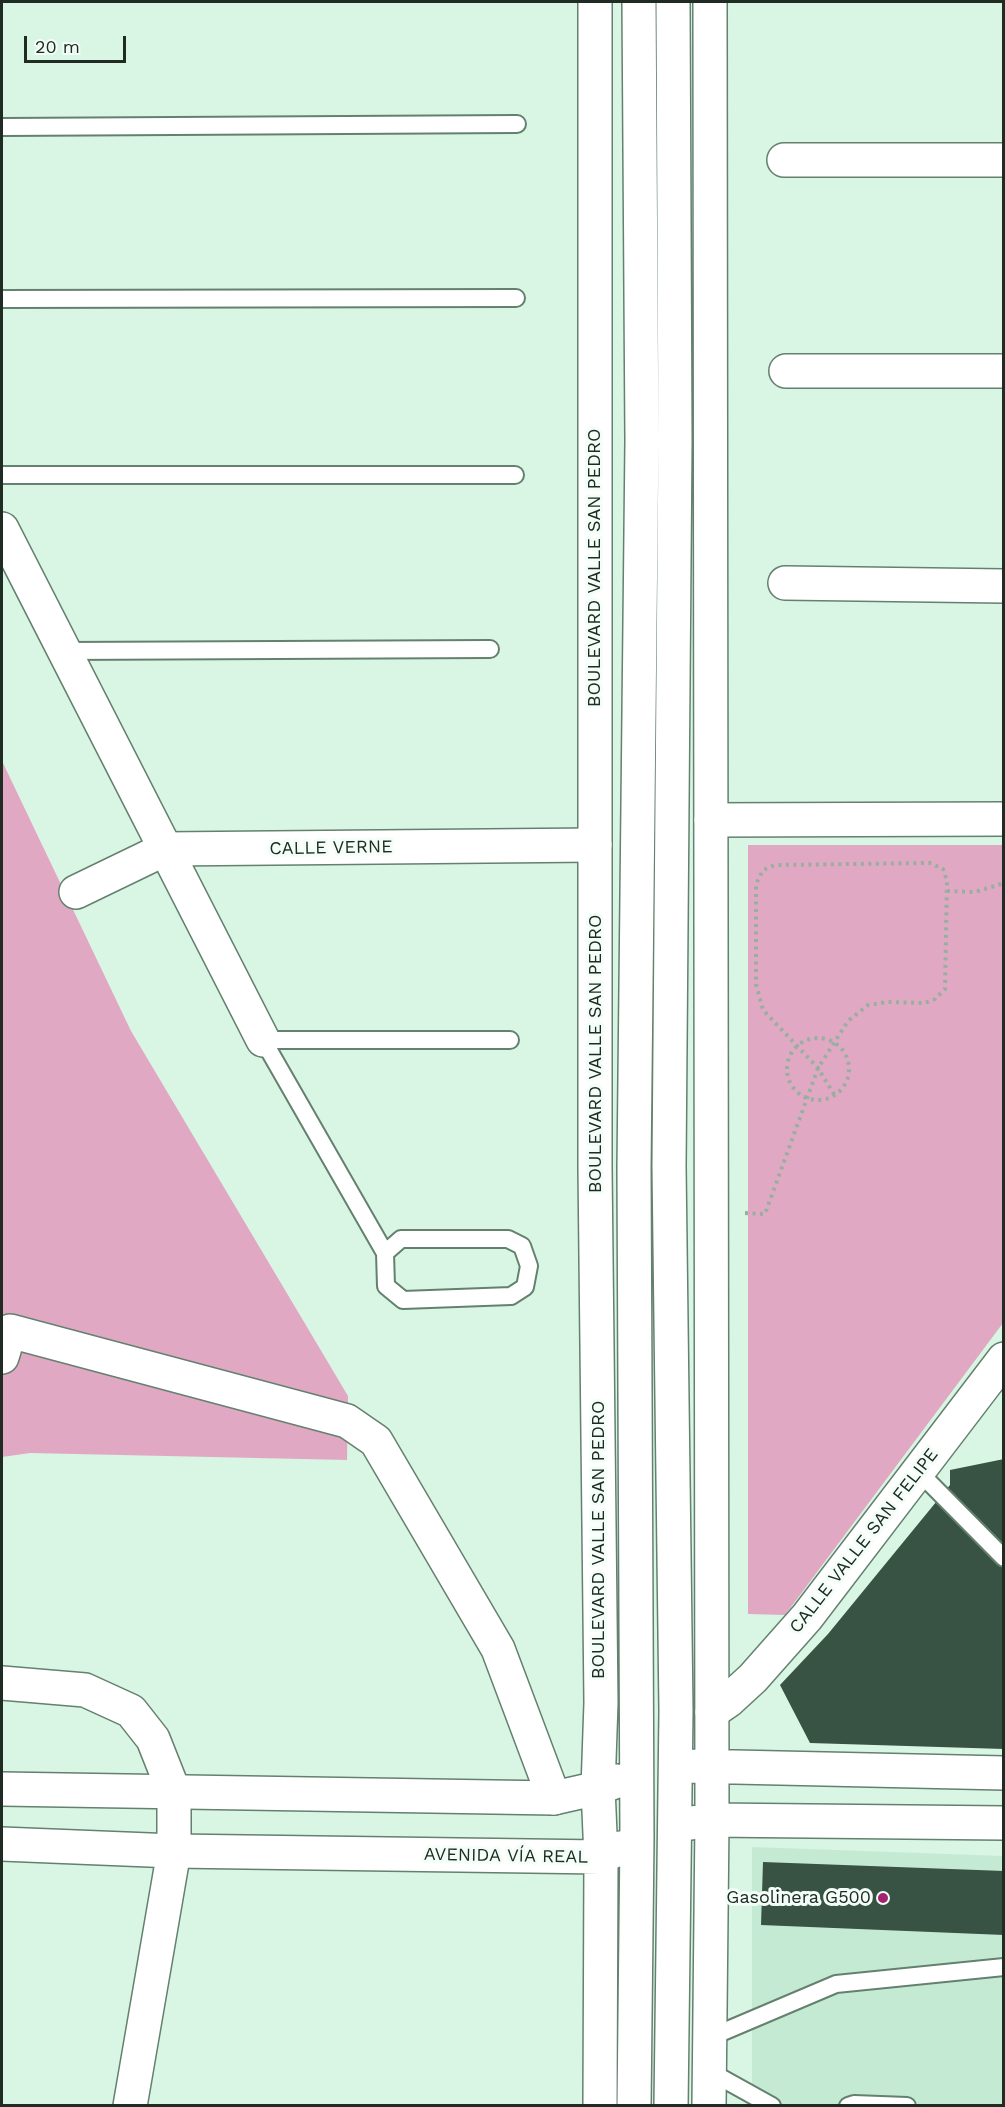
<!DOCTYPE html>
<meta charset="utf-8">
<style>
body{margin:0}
#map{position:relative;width:1005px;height:2107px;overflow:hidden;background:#d8f6e3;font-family:"Work Sans",sans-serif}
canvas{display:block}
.frame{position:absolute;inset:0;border:3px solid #202b24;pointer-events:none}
.scale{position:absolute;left:24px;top:36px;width:102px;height:27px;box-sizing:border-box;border:3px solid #202b24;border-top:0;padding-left:8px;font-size:18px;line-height:21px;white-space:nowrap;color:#202b24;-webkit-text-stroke:4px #f2fef7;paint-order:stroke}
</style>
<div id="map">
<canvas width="1005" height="2107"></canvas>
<div class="frame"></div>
<div class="scale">20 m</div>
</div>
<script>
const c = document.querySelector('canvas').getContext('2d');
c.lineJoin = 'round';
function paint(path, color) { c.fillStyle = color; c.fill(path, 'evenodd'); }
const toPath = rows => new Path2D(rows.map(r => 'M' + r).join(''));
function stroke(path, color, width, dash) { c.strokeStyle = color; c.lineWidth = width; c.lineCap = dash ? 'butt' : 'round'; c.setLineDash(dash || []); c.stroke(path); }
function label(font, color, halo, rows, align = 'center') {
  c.font = font + ' "Work Sans",sans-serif'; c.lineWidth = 6; c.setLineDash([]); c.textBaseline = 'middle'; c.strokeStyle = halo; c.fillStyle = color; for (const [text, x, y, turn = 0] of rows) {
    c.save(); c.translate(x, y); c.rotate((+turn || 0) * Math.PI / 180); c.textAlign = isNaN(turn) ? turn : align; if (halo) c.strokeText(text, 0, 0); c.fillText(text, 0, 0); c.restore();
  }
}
paint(toPath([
 [752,1847,1003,1856,1003,2105,752,2105]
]), '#c5ead3');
paint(toPath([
 [2,761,131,1031,348,1396,347,1460,30,1453,2,1457],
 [748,845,1004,845,1003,1323,785,1615,748,1614]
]), '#e1a8c3');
paint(toPath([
 [1004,1459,1004,1749,810,1743,780,1685,828,1634,950,1485,950,1470],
 [763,1862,1004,1871,1004,1935,761,1925]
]), '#385243');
const service = toPath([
 [2,127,517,124],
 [2,299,516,298],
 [2,475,515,475],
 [64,651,490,649],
 [401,1239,508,1239,522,1246,529,1266,525,1287,511,1296,403,1300,386,1286,385,1253,401,1239],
 [385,1253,263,1040,510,1040],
 [919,1472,1004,1558],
 [711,2037,836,1984,1004,1967],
 [709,2071,772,2106],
 [848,2106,854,2104,907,2106]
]);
const minor = toPath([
 [784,160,1004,160],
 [786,371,1004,371],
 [2,529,263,1040],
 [785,583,1004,586],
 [711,820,1004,819],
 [76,892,165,849,595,845],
 [2,1357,10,1331,347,1421,376,1441,498,1649,554,1798],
 [2,1683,85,1690,131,1711,153,1739,174,1792,174,1851,130,2106],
 [712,1712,728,1701,753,1678,807,1617,1004,1359]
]);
const secondary = toPath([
 [595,2,595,1168,601,1703,598,1788,601,1857,600,2106],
 [690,1766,1004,1773],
 [2,1789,554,1798,598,1788,617,1781],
 [691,1823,712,1820,1004,1823],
 [2,1844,174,1851,601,1857,620,1848],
 [634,2106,637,1839,634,1167,642,441,639,2],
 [671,2106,676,1711,669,1166,675,441,673,2],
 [709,2106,712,1820,710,2]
]);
stroke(service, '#64806f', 20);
stroke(minor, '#64806f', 36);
stroke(secondary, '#64806f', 36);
stroke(toPath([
 [947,891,975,892,1004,883],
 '787 1069a31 31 0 1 1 62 0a31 31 0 1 1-62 0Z',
 [745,1213,765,1214,818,1068,848,1021,868,1005,888,1002,925,1003,935,999,945,989,947,881,943,869,930,863,775,865,763,870,756,884,756,984,763,1010,818,1068,835,1096]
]), '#98afa0', 4, [3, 4.5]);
stroke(service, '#fff', 16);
stroke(minor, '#fff', 33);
stroke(secondary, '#fff', 33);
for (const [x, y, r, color] of [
 [883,1898,6,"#a32170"]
]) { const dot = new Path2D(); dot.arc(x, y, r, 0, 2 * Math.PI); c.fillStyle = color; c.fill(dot); stroke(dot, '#f2fef7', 2); }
label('18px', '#202b24', '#f2fef7', [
 ["BOULEVARD VALLE SAN PEDRO",595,568,-90],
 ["CALLE VERNE",331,848,-1],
 ["BOULEVARD VALLE SAN PEDRO",596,1054,-90],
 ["BOULEVARD VALLE SAN PEDRO",599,1540,-90],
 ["CALLE VALLE SAN FELIPE",864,1541,-52],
 ["AVENIDA VÍA REAL",506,1856,1]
]);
label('18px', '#202b24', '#f2fef7', [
 ["Gasolinera G500",871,1898]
], 'right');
</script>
